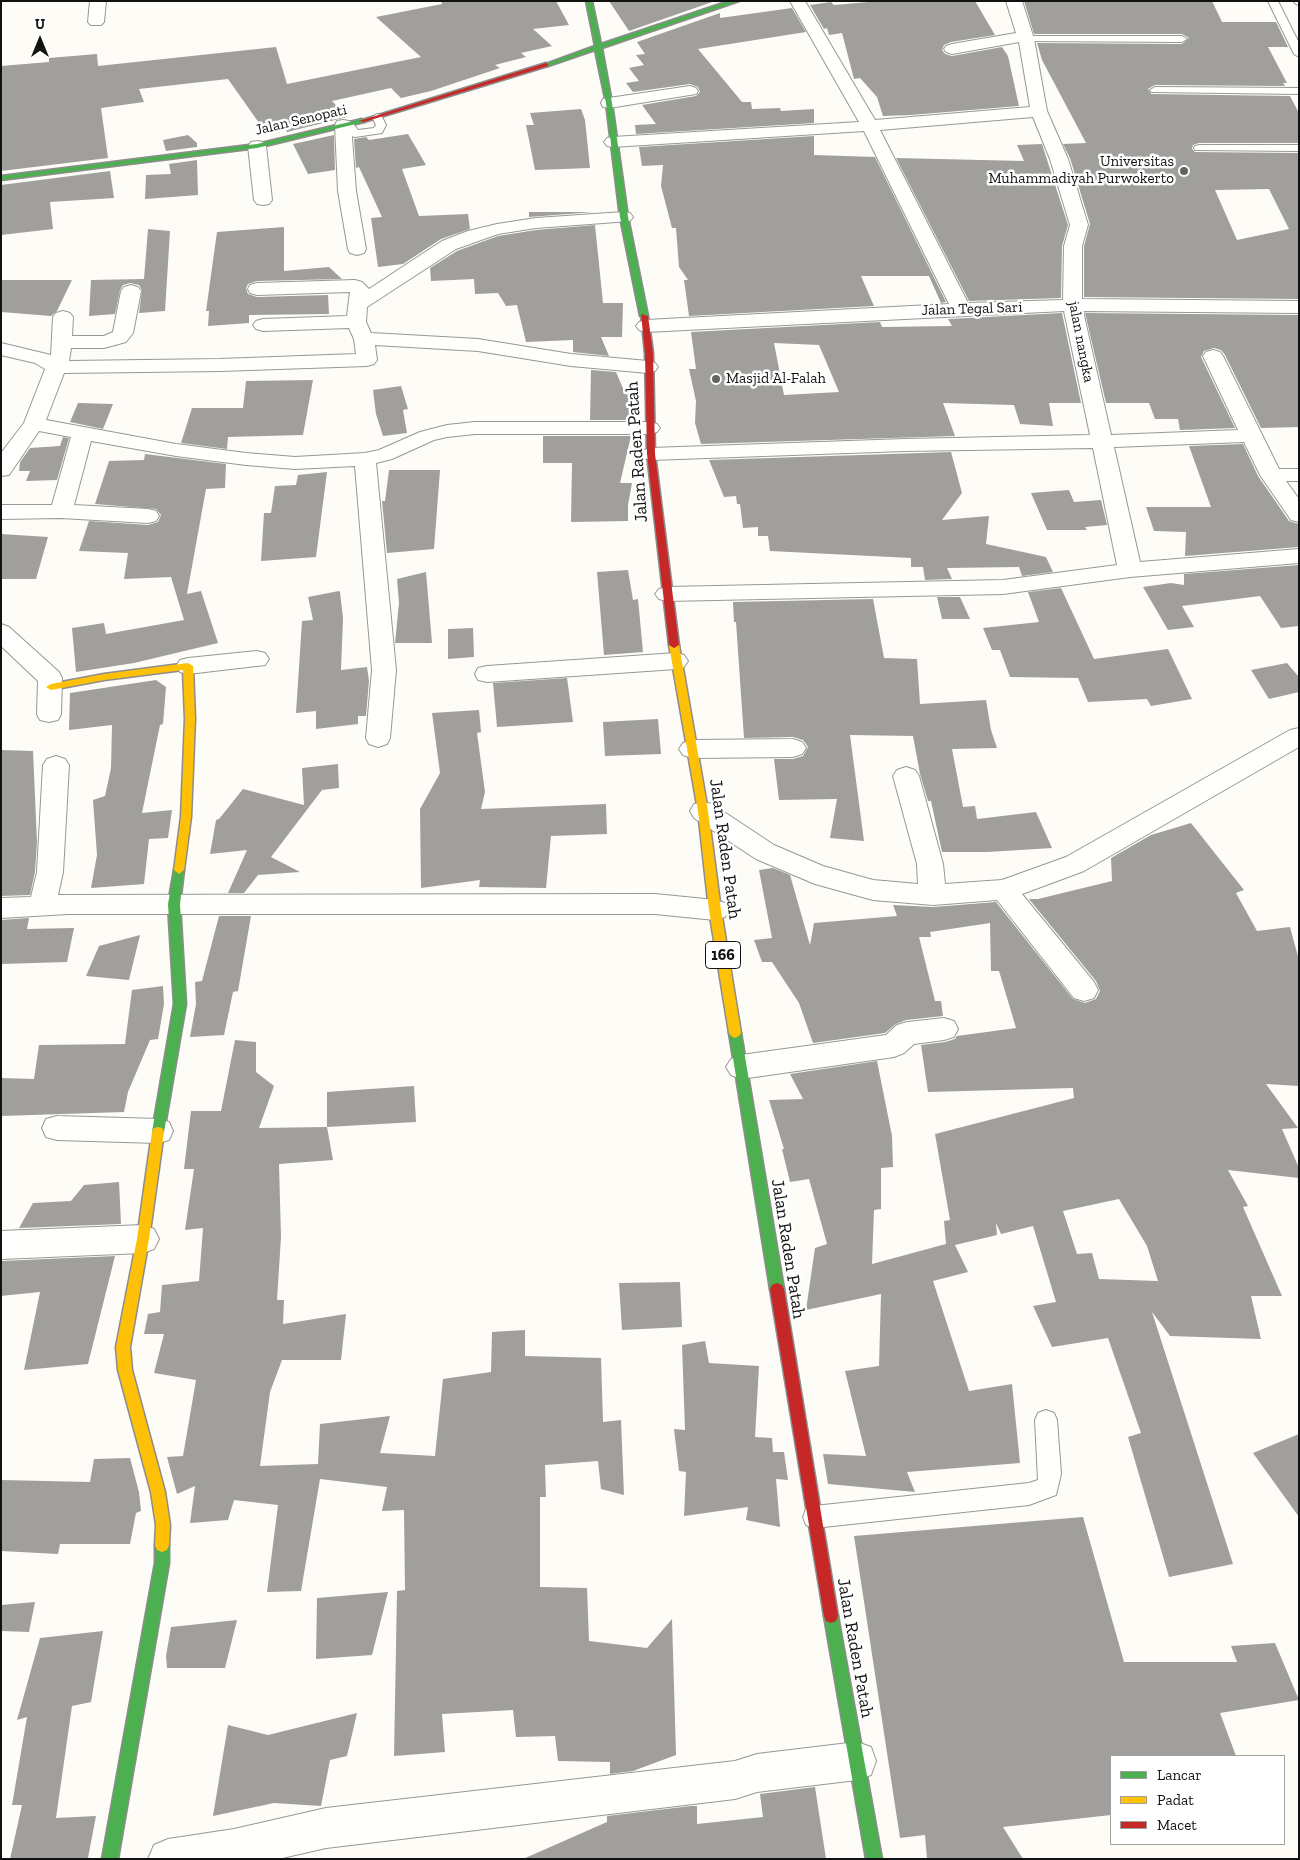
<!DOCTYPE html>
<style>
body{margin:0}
#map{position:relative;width:1300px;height:1860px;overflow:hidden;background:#fdfcf7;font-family:"Zilla Slab",serif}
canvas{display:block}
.frame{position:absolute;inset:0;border:2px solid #111;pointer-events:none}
.legend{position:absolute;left:1110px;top:1755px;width:175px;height:90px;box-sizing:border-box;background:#fff;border:1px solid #a0a0a0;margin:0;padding:6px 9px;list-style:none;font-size:15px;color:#111}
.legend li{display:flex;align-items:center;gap:10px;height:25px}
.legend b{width:25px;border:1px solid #a0a0a0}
.north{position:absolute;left:15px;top:15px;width:50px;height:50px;-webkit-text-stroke:4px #fff;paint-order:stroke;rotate:0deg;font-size:14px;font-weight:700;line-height:20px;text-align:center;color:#111}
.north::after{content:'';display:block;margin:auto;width:18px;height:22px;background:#111;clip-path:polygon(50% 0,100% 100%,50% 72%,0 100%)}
</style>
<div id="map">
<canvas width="1300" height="1860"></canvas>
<div class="frame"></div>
<ul class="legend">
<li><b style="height:6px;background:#4caf50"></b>Lancar</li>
<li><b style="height:6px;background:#ffc107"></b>Padat</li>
<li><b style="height:6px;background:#c62828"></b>Macet</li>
</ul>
<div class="north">U</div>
</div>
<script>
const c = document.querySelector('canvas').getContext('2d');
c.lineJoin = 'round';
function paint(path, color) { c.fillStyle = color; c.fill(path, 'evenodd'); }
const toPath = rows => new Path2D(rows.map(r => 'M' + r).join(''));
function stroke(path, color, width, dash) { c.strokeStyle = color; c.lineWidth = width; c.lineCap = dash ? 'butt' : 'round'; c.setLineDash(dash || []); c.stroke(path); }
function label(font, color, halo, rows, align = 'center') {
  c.font = font + ' "Zilla Slab",serif'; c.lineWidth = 5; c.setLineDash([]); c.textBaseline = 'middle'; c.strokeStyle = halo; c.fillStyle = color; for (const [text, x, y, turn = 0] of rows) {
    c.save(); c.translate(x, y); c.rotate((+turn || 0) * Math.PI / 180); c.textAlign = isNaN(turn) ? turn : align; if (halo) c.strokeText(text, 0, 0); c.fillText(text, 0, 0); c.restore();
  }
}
paint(toPath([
 [441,1,556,1,569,25,533,29,552,46,521,53,526,57,495,65,500,68,431,91,401,98,391,88,332,101,347,117,287,132,284,126,264,130,228,79,139,89,144,102,101,108,108,158,1,171,1,66,49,62,49,58,97,54,98,66,276,47,287,84,421,57,376,17,442,4],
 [609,1,715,1,629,31],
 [880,1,975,1,995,35,951,42,944,45,942,50,945,54,952,56,1002,47,1008,56,1019,106,911,115,883,116,877,97,860,78,854,79,842,33,829,35,827,28,824,29,810,5,831,2,834,5],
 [1024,1,1212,1,1222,22,1276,22,1288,47,1268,47,1287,83,1283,83,1285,86,1155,85,1148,89,1151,94,1290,96,1299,113,1299,143,1199,143,1193,145,1192,149,1195,152,1299,153,1299,299,1084,297,1084,246,1090,224,1070,158,1063,144,1086,143,1042,60,1037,43,1182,44,1189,38,1182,34,1034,34],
 [1269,189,1289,229,1237,240,1215,190],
 [792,8,806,32,698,49,742,102,751,102,752,109,780,108,781,111,814,109,814,123,636,134,635,125,656,124,642,105,696,96,700,92,698,87,690,84,633,92,626,83,639,81,629,68,644,65,636,55,645,54,637,42,720,13,720,18],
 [581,109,585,120,590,168,535,170,526,125,534,125,530,113],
 [408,134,426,165,402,169,419,216,468,214,470,229,441,239,403,264,378,267,371,218,382,217,359,167,356,168,354,139,366,137,369,140],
 [188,135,197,143,197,147,166,151,163,140],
 [334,135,335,170,308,174,293,144],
 [814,136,814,155,875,157,946,302,941,303,929,276,861,276,874,306,689,316,684,280,688,280,679,267,676,228,672,228,661,186,663,165,642,166,639,147],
 [1042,144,1068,225,1062,246,1061,298,969,301,896,158,1024,161,1017,145],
 [197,160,198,195,145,199,146,175,171,174,169,164],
 [110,171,114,198,50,202,53,229,1,235,1,185],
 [529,212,594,212,529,217],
 [595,225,603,303,623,303,622,337,601,337,609,356,573,352,573,340,526,342,517,305,506,306,498,293,475,294,474,279,431,281,430,268,457,251,498,236,536,230],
 [284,227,284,271,329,267,342,279,257,281,248,284,246,288,248,294,257,297,328,295,329,314,249,315,249,323,208,326,209,311,206,311,217,232],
 [148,229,170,231,165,311,139,313,142,290,139,285,130,283,123,285,120,290,115,314,89,316,91,280,144,279],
 [1,280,72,280,57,311,51,316,1,312],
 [1062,313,1081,403,1049,403,1053,426,1020,424,1014,405,943,403,955,436,701,444,695,423,696,401,689,369,696,369,691,332,880,322,882,327,952,326,948,319],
 [774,343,819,345,839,392,784,395],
 [1085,313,1299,315,1299,427,1261,428,1225,355,1221,350,1214,348,1204,351,1201,357,1235,428,1180,430,1178,419,1155,419,1149,403,1106,403],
 [591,370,616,372,625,393,630,394,630,420,590,420],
 [313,380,303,435,228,437,227,449,181,443,192,408,243,408,246,381],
 [401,386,408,409,403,410,407,433,383,436,376,414,373,390],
 [78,403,113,404,103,429,70,422],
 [543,436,631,436,620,483,632,483,628,505,628,521,571,522,572,463,543,463],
 [63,437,69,438,57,480,26,481,30,471,19,471,20,462,30,448,60,446],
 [1243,444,1258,476,1289,521,1299,524,1299,547,1185,556,1186,532,1154,531,1146,507,1211,507,1189,446],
 [951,452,962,493,942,520,989,516,986,544,1046,557,1053,572,1022,576,1019,567,947,568,952,579,925,580,923,567,911,567,911,558,770,551,768,536,758,536,758,527,743,528,740,504,737,504,736,496,724,497,709,460],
 [145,454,226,464,225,488,206,489,187,594,201,591,218,643,134,663,76,672,72,628,104,623,106,634,184,620,171,577,124,579,128,553,79,551,89,521,148,525,158,522,161,515,156,509,95,504,109,461,144,460],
 [389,470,440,470,434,549,387,553,382,501,385,501],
 [327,472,316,557,261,561,264,513,271,513,275,486,296,485,298,475],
 [1069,490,1074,502,1101,500,1107,525,1085,527,1087,530,1047,530,1031,493],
 [1,534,48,537,36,579,1,579],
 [1299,565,1299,626,1281,628,1260,596,1182,606,1194,627,1168,630,1143,587,1171,583,1184,585,1184,574],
 [628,570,633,600,638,599,643,652,604,655,597,572],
 [426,572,432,643,395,643,399,603,397,579],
 [1061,588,1094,659,1168,649,1192,699,1151,706,1147,699,1088,702,1078,678,1010,677,1000,650,992,650,983,628,1039,622,1028,592],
 [339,591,340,592,343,618,341,670,367,667,369,681,366,716,358,716,358,724,316,729,316,711,296,713,302,621,313,620,308,597],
 [937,597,960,597,970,619,942,619],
 [873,599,884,658,917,659,920,704,986,700,991,730,997,748,952,749,963,807,975,806,977,819,1036,812,1052,848,988,852,942,852,931,801,928,801,920,774,913,736,850,735,864,841,830,838,837,799,779,800,774,759,793,759,803,756,808,747,803,740,793,737,744,738,736,622,734,622,733,602],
 [473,628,474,657,448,659,448,629],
 [1287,663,1299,677,1299,692,1269,699,1251,670],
 [567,678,573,722,497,727,493,683],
 [156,680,166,687,163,724,160,725,142,813,172,810,168,838,149,839,144,884,91,888,97,855,93,800,105,796,111,768,112,725,69,730,70,693],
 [479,710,481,732,477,733,485,792,481,809,606,804,607,834,551,836,546,888,479,887,480,880,421,888,420,809,440,773,432,713],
 [658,719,661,754,605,756,603,722],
 [1,750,33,751,37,842,35,872,30,895,1,896],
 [338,764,339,788,322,790,271,857,300,872,258,875,244,893,228,893,247,850,210,854,216,820,219,819,243,789,304,805,302,768],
 [1191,823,1244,890,1236,893,1257,931,1290,927,1299,960,1299,1086,1266,1084,1298,1128,1282,1129,1299,1168,1299,1178,1228,1170,1248,1206,1243,1207,1282,1296,1251,1296,1261,1339,1170,1336,1152,1312,1233,1564,1169,1577,1128,1437,1141,1433,1108,1338,1052,1347,1033,1306,1056,1302,1033,1226,1001,1234,996,1223,997,1235,955,1245,968,1272,933,1281,969,1391,1012,1384,1020,1463,907,1472,915,1492,828,1484,823,1454,866,1456,845,1371,879,1366,881,1294,806,1310,815,1248,827,1244,809,1179,790,1182,782,1149,784,1149,769,1100,803,1099,790,1074,877,1061,892,1136,893,1167,881,1168,881,1209,874,1210,872,1264,946,1244,944,1221,950,1220,935,1134,1074,1098,1073,1088,928,1092,921,1045,945,1042,955,1039,957,1036,1016,1028,999,971,991,971,990,923,930,932,931,937,919,937,935,1001,941,1001,943,1016,906,1020,896,1024,885,1033,813,1043,799,1003,772,962,762,962,754,940,772,938,759,870,773,868,790,875,810,945,814,923,897,916,893,905,933,907,996,902,1073,999,1085,1003,1096,999,1100,991,1096,981,1029,899,1038,899,1112,881,1111,858,1151,835],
 [1119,1199,1147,1246,1158,1281,1099,1279,1092,1253,1077,1254,1063,1211],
 [219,916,251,916,238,991,233,992,224,1035,190,1037,196,1004,195,982,202,981],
 [29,918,27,929,74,928,67,962,1,964,1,920],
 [140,935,129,980,86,976,99,946],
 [163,986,164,1004,158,1039,150,1040,128,1092,124,1112,1,1116,1,1078,34,1079,39,1045,125,1044,132,990],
 [235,1040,256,1042,256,1072,274,1086,259,1128,327,1127,333,1160,279,1164,281,1237,277,1300,284,1300,283,1324,346,1314,341,1360,282,1360,270,1392,260,1466,318,1464,320,1424,390,1416,380,1453,435,1456,443,1379,491,1372,492,1332,525,1330,525,1356,601,1358,603,1422,621,1420,624,1495,601,1489,598,1461,545,1465,546,1497,540,1497,540,1587,587,1588,589,1641,647,1648,672,1619,676,1755,633,1771,610,1774,610,1762,558,1761,555,1736,516,1737,513,1710,442,1714,445,1752,394,1756,397,1591,405,1590,404,1510,382,1511,387,1487,320,1479,301,1591,267,1592,278,1505,234,1500,228,1520,190,1523,195,1486,177,1494,167,1457,183,1456,196,1380,154,1373,164,1334,144,1334,148,1314,160,1312,162,1285,199,1281,203,1228,185,1230,194,1169,184,1169,191,1111,221,1111],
 [414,1086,416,1122,327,1127,327,1092],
 [119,1182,121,1224,19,1228,33,1203,71,1201,84,1185],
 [115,1256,88,1364,24,1370,40,1292,1,1296,1,1261],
 [680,1282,682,1327,622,1330,619,1283],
 [705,1341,709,1363,759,1366,755,1437,772,1438,773,1452,784,1452,788,1480,776,1479,780,1527,746,1520,748,1507,684,1516,686,1472,679,1471,674,1429,685,1430,682,1345],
 [1299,1434,1299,1517,1253,1453],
 [130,1458,139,1492,141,1511,136,1513,130,1544,60,1544,58,1554,1,1551,1,1480,90,1482,94,1459],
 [1083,1517,1124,1662,1237,1662,1231,1646,1275,1643,1299,1700,1220,1713,1236,1756,1111,1756,1111,1815,1003,1827,1023,1859,927,1859,925,1835,900,1838,854,1536],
 [388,1592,372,1655,316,1659,317,1598],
 [35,1602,29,1632,1,1631,1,1605],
 [237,1620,225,1668,167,1668,166,1656,171,1627],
 [103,1631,91,1702,72,1706,56,1818,96,1816,88,1858,10,1859,22,1805,12,1805,27,1717,17,1720,40,1638],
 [357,1713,347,1756,330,1760,321,1806,274,1803,213,1816,228,1725,268,1735],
 [815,1787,826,1859,523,1859,607,1822,607,1816,691,1806,697,1806,697,1824,763,1817,760,1794]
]), '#a19f9c');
const lane = toPath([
 [1268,1,1278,1,1299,43,1299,57,1294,54,1268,1],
 [1293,1,1299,1,1299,5,1296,4,1293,1],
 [1026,36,1182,36,1187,39,1182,42,1022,41,1021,39,1026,36],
 [1155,87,1299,88,1299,94,1151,92,1150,90,1155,87],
 [377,114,381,115,386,125,382,133,355,137,351,136,343,124,348,121,352,122,358,130,374,128,376,125,372,117,377,114],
 [1199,145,1299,145,1299,151,1195,150,1194,148,1195,146,1199,145],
 [1046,1410,1054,1413,1057,1420,1061,1474,1056,1495,1029,1505,814,1528,806,1525,803,1517,806,1509,814,1506,1029,1483,1038,1480,1035,1420,1038,1413,1046,1410]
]);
const street = toPath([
 [90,1,106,1,104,22,101,25,91,25,88,22,90,1],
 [790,1,805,1,875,120,1030,107,1019,42,952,54,946,52,944,49,946,46,952,44,1016,33,1006,1,1022,1,1034,39,1047,111,1068,159,1088,225,1082,246,1082,299,1299,301,1299,313,1083,311,1111,435,1238,430,1203,356,1206,352,1213,350,1220,352,1223,356,1279,469,1299,469,1299,481,1286,481,1299,499,1299,522,1291,520,1260,475,1244,442,1114,447,1140,562,1299,549,1299,563,1130,577,1003,594,667,601,659,599,655,594,659,589,667,587,1003,580,1117,565,1093,448,905,451,651,460,644,458,640,454,644,450,651,448,905,439,1090,435,1064,311,646,332,639,330,636,326,639,322,646,320,949,304,864,131,613,147,607,146,604,142,607,138,613,137,859,122,790,1],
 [1033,117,1050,159,1070,225,1064,246,1063,300,968,303,880,130,1033,117],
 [690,86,696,88,698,91,696,94,609,108,603,107,601,103,603,99,609,98,690,86],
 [343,120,349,121,351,125,356,191,366,249,364,253,357,255,350,253,348,249,338,191,335,125,337,121,343,120],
 [257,141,263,142,266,146,272,200,269,204,263,205,257,204,254,200,248,146,251,142,257,141],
 [624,212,630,213,633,217,630,221,536,228,498,234,456,249,367,307,366,322,371,333,478,339,571,354,648,361,655,363,658,367,655,371,648,373,571,366,478,351,375,345,377,360,374,364,367,366,220,371,64,373,46,420,176,444,246,453,295,457,365,453,379,450,420,432,447,425,475,422,650,422,657,424,660,428,657,432,650,434,475,434,447,437,434,440,392,459,376,463,396,670,390,738,387,744,378,747,369,744,366,738,372,670,355,466,295,469,246,465,176,456,91,441,74,505,148,509,156,511,159,516,156,521,148,523,61,518,1,519,1,505,52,505,71,437,39,431,9,475,1,476,1,453,24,423,45,369,35,363,1,355,1,343,51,355,53,317,56,313,63,311,70,313,73,317,72,336,104,336,113,332,121,291,124,287,131,285,138,287,141,291,133,333,126,342,104,348,71,348,69,361,220,359,356,354,354,339,349,328,263,331,256,329,253,325,256,321,263,319,347,316,350,292,257,295,250,293,248,289,250,285,257,283,355,280,362,282,369,289,442,241,468,231,497,224,536,218,624,212],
 [1,624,9,627,59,672,62,678,61,714,58,720,49,722,40,720,37,714,38,681,1,646,1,624],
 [257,651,265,653,269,659,265,665,188,674,180,672,176,666,180,660,188,658,257,651],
 [676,653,684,655,688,661,684,667,676,669,487,682,478,680,475,674,478,668,487,666,676,653],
 [1299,728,1299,747,1084,871,1022,894,1094,982,1098,990,1094,998,1084,1001,1074,998,997,900,933,905,873,900,815,884,756,859,694,818,690,811,694,804,703,802,712,804,774,845,823,866,873,880,918,884,917,864,893,776,897,770,906,767,915,770,919,776,943,864,945,884,1002,880,1066,857,1290,730,1299,728],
 [793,739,802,742,806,748,802,754,793,757,692,758,683,755,679,749,683,743,692,740,793,739],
 [56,756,65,759,69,765,63,872,58,895,655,894,715,900,725,903,729,910,725,917,715,920,655,914,68,914,1,918,1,898,31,897,37,872,43,765,47,759,56,756],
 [944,1018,954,1021,958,1029,954,1037,944,1040,914,1044,904,1053,894,1057,741,1079,731,1075,726,1067,731,1059,741,1055,886,1035,897,1025,907,1022,944,1018],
 [57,1116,158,1119,169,1122,173,1131,169,1140,158,1143,57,1140,46,1137,42,1128,46,1119,57,1116],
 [143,1225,154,1229,159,1239,154,1249,143,1253,1,1259,1,1231,143,1225],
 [857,1742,871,1747,876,1761,871,1775,857,1780,757,1792,735,1799,326,1848,278,1859,148,1859,154,1845,168,1839,234,1829,326,1808,735,1761,757,1754,857,1742]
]);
const fast = toPath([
 [586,1,592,1,601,44,729,1,739,1,602,48,612,103,628,217,648,316,644,318,640,316,620,217,606,103,595,50,548,66,543,65,595,46,586,1],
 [362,119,364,120,364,122,257,148,1,180,1,176,257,144,362,119],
 [179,866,184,870,180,904,186,1004,164,1132,162,1136,158,1137,154,1136,152,1132,174,1004,168,904,174,870,179,866],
 [735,1028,739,1030,741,1033,784,1289,782,1293,777,1295,772,1293,770,1289,729,1033,731,1030,735,1028],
 [162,1538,167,1540,169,1545,169,1563,118,1859,102,1859,155,1563,155,1545,157,1540,162,1538],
 [831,1609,836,1611,838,1616,882,1859,866,1859,824,1616,826,1611,831,1609]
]);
const slow = toPath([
 [674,642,679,645,708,811,721,910,741,1033,739,1036,735,1038,731,1036,729,1033,709,910,698,811,669,645,674,642],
 [188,663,193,666,195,719,191,817,184,870,179,874,174,870,181,817,185,719,183,670,104,680,51,690,46,687,51,684,104,674,188,663],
 [158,1127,162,1128,164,1132,149,1239,130,1347,132,1370,165,1492,170,1525,169,1545,167,1550,162,1552,157,1550,155,1545,156,1525,151,1492,118,1370,116,1347,137,1239,152,1132,154,1128,158,1127]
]);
const jam = toPath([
 [546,63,548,64,548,66,364,122,359,121,546,63],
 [641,314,648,316,653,353,655,454,679,645,674,648,669,645,647,454,645,353,641,314],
 [777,1283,782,1285,784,1289,838,1616,836,1621,831,1623,826,1621,824,1616,770,1289,772,1285,777,1283]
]);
stroke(lane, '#979795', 2);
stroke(street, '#979795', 2);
stroke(fast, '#8e8d8b', 3);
stroke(slow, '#8e8d8b', 3);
stroke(jam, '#8e8d8b', 3);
paint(lane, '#fffffe');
paint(street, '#fffffe');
paint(fast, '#4caf50');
paint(slow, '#ffc107');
paint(jam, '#c62828');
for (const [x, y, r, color] of [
 [1184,171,5,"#646362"],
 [716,379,5,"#646362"]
]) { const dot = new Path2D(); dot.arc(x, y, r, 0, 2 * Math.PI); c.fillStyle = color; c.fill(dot); stroke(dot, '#fff', 2); }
label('15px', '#111', '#fff', [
 ["Jalan Senopati",301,120,-13],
 ["Jalan Tegal Sari",972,309,-2],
 ["jalan nangka",1081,342,79]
]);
label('15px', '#111', '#fff', [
 ["Universitas",1174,162],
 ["Muhammadiyah Purwokerto",1174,179],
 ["Masjid Al-Falah",726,379,"left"]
], 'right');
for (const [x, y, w] of [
 [723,955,35]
]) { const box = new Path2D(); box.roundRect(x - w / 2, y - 13.5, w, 27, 4); c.fillStyle = '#fff'; c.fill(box); stroke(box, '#111', 1); }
label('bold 16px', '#111', null, [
 ["166",723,955]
]);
label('18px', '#111', '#fff', [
 ["Jalan Raden Patah",637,452,-94],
 ["Jalan Raden Patah",725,849,82],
 ["Jalan Raden Patah",788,1249,81],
 ["Jalan Raden Patah",855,1648,80]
]);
</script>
